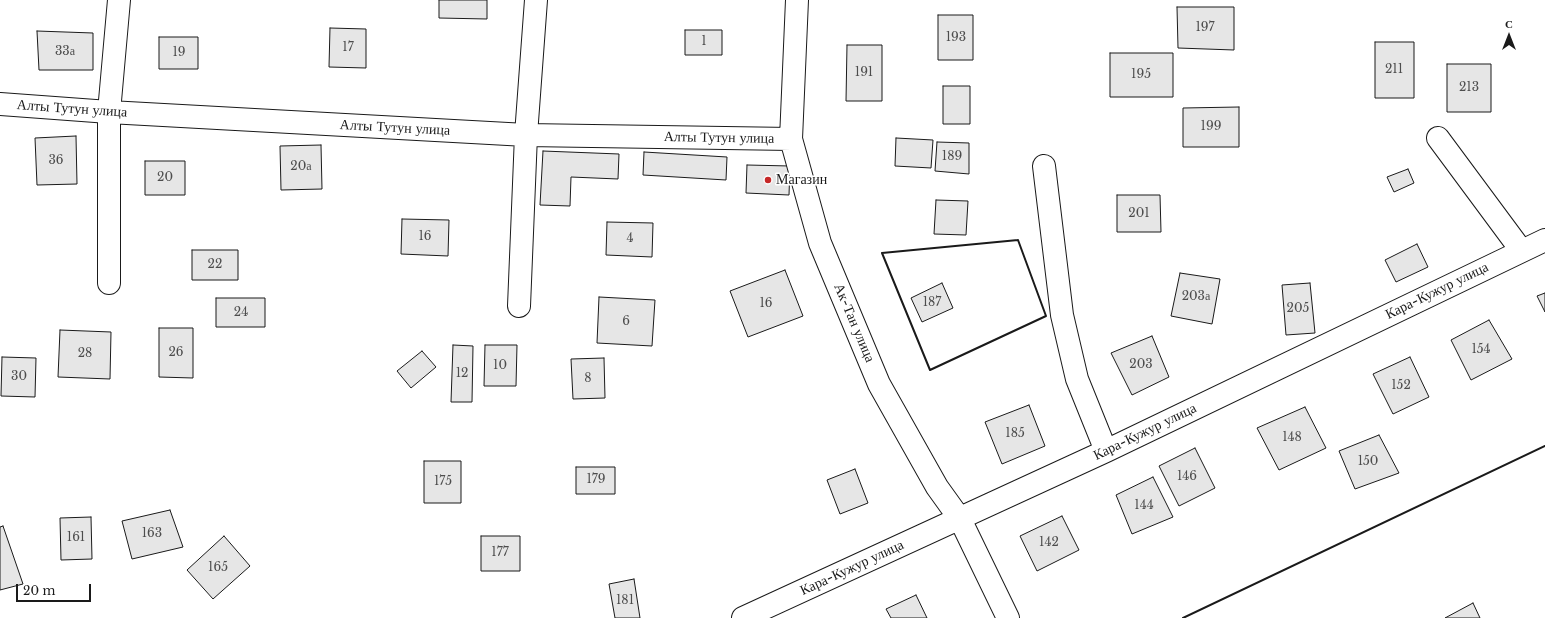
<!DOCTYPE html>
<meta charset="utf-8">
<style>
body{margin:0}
#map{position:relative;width:1545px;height:618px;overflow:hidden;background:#fff;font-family:"Libre Baskerville",serif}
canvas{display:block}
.north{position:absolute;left:1489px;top:16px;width:40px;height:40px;-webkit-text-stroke:3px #fff;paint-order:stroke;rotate:0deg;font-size:11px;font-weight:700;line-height:16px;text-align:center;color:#1a1a1a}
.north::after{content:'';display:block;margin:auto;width:14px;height:18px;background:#1a1a1a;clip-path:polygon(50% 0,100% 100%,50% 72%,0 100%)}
.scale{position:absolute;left:16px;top:584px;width:75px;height:18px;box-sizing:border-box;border:2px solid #1a1a1a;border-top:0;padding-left:5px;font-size:12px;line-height:14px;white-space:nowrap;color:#1a1a1a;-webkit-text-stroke:3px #fff;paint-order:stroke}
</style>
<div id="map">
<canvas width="1545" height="618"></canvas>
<div class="north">С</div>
<div class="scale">20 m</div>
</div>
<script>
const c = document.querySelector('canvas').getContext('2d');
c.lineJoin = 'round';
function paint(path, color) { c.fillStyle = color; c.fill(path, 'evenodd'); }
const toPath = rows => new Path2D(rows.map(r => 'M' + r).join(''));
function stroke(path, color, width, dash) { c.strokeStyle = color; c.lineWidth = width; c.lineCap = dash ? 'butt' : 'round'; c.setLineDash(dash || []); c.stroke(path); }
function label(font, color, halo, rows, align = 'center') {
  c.font = font + ' "Libre Baskerville",serif'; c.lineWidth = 3; c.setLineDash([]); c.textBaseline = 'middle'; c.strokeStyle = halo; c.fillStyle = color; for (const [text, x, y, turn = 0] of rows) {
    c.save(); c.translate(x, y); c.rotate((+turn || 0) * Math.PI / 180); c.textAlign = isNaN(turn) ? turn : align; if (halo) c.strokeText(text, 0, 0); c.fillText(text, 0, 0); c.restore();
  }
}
const building = toPath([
 [439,0,487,0,487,19,439,18,439,0],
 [1177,7,1234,7,1234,50,1178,48,1177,7],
 [938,15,973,15,973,60,938,60,938,15],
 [330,28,366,29,366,68,329,67,330,28],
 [685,30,722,30,722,55,685,55,685,30],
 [37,31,93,33,93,70,39,70,37,31],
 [159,37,198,37,198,69,159,69,159,37],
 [1375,42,1414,42,1414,98,1375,98,1375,42],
 [847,45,882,45,882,101,846,101,847,45],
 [1110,53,1173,53,1173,97,1110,97,1110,53],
 [1447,64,1491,64,1491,112,1447,112,1447,64],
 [943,86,970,86,970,124,943,124,943,86],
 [1239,107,1239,147,1183,147,1183,108,1239,107],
 [76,136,77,184,37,185,35,138,76,136],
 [896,138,933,140,931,168,895,166,896,138],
 [937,142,969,143,969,174,935,171,937,142],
 [321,145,322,189,281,190,280,146,321,145],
 [543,151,619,154,618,179,571,177,570,206,540,205,543,151],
 [644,152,727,157,726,180,643,175,644,152],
 [145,161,185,161,185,195,145,195,145,161],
 [747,165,790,166,789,195,746,193,747,165],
 [1408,169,1414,183,1394,192,1387,177,1408,169],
 [1117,195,1160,195,1161,232,1117,232,1117,195],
 [936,200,968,201,966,235,934,234,936,200],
 [402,219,449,220,448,256,401,254,402,219],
 [607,222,653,223,652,257,606,255,607,222],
 [1417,244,1428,267,1396,282,1385,260,1417,244],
 [192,250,238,250,238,280,192,280,192,250],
 [785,270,803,316,748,337,730,291,785,270],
 [1180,273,1220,279,1212,324,1171,316,1180,273],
 [942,283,953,308,922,322,911,298,942,283],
 [1310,283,1315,333,1286,335,1282,285,1310,283],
 [1545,293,1545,312,1537,296,1545,293],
 [599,297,655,300,652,346,597,343,599,297],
 [216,298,265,298,265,327,216,327,216,298],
 [1489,320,1512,359,1471,380,1451,340,1489,320],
 [159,328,193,328,193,378,159,377,159,328],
 [60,330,111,332,110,379,58,377,60,330],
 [1152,336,1169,377,1132,395,1111,353,1152,336],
 [453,345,473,346,472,402,451,402,453,345],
 [485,345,517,345,516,386,484,386,485,345],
 [422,351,436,367,411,388,397,371,422,351],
 [2,357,36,358,35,397,1,396,2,357],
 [1410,357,1429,397,1393,414,1373,374,1410,357],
 [604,358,605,398,573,399,571,359,604,358],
 [1029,405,1045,446,1002,464,985,422,1029,405],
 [1305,407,1326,448,1279,470,1257,428,1305,407],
 [1379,435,1399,473,1355,489,1339,451,1379,435],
 [1195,448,1215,488,1179,506,1159,466,1195,448],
 [424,461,461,461,461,503,424,503,424,461],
 [576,467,615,467,615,494,576,494,576,467],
 [855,469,868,503,840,514,827,480,855,469],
 [1153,477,1173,517,1132,534,1116,495,1153,477],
 [170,510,183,547,132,559,122,521,170,510],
 [1062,516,1079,550,1037,571,1020,536,1062,516],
 [91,517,92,559,61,560,60,518,91,517],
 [3,526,23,584,0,590,0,527,3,526],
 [224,536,250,566,213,599,187,570,224,536],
 [481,536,520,536,520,571,481,571,481,536],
 [634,579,640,618,615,618,609,584,634,579],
 [916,595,927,618,891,618,886,609,916,595],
 [1473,603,1480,618,1445,618,1473,603]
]);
paint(building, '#e6e6e6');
stroke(building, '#1a1a1a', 1);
const minor = toPath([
 [797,0,791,139,820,243,879,384,937,487,960,519,1008,618],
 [0,104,109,112,526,135,791,139],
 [1438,138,1521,250],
 [1044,166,1062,315,1077,379,1106,451],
 [109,283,109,112,119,0],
 [519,306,526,135,536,0],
 [743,618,1106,451,1545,240]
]);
stroke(minor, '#1a1a1a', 24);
stroke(minor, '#fff', 22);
stroke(toPath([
 [1018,240,1046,316,930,370,882,253,1018,240],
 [1183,618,1545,446]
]), '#1a1a1a', 2);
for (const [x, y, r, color] of [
 [768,180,4,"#c62828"]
]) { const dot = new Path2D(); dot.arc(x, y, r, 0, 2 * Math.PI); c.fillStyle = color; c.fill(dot); stroke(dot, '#fff', 1.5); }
label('12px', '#4d4d4d', null, [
 ["197",1205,28],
 ["193",956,38],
 ["1",704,42],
 ["17",348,48],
 ["33а",65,52],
 ["19",179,53],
 ["211",1394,70],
 ["191",864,73],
 ["195",1141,75],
 ["213",1469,88],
 ["199",1211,127],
 ["189",952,157],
 ["36",56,161],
 ["20а",301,167],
 ["20",165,178],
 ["201",1139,214],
 ["16",425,237],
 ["4",630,239],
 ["22",215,265],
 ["203а",1196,297],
 ["187",932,303],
 ["16",766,304],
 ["205",1298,309],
 ["24",241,313],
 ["6",626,322],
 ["154",1481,350],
 ["26",176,353],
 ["28",85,354],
 ["203",1141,365],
 ["10",500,366],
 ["12",462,374],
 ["30",19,377],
 ["8",588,379],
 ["152",1401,386],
 ["185",1015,434],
 ["148",1292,438],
 ["150",1368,462],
 ["146",1187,477],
 ["179",596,480],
 ["175",443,482],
 ["144",1144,506],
 ["163",152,534],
 ["161",76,538],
 ["142",1049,543],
 ["177",500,553],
 ["165",218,568],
 ["181",625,601]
]);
label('14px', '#1a1a1a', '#fff', [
 ["Алты Тутун улица",72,109,4],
 ["Алты Тутун улица",395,128,3],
 ["Алты Тутун улица",719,138,1],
 ["Кара-Кужур улица",1437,291,-26],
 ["Ак-Тан улица",854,323,67],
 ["Кара-Кужур улица",1145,432,-26],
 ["Кара-Кужур улица",852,568,-25]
]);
label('14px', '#1a1a1a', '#fff', [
 ["Магазин",776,180]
], 'left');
</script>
